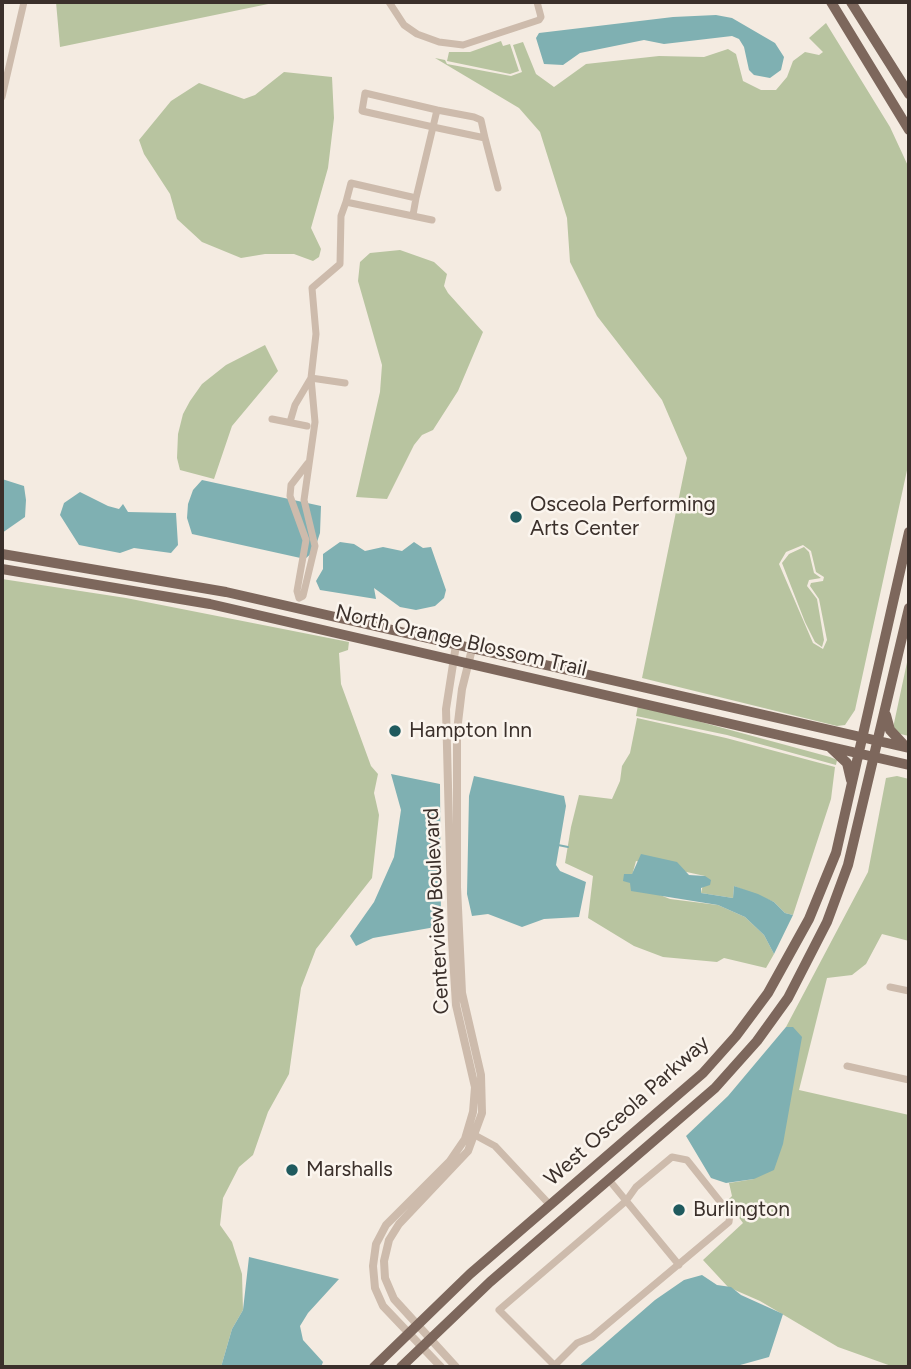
<!DOCTYPE html>
<style>
body{margin:0}
#map{position:relative;width:911px;height:1369px;overflow:hidden;background:#f4ebe1;font-family:Figtree,sans-serif}
canvas{display:block}
.frame{position:absolute;inset:0;border:4px solid #3b302b;pointer-events:none}
</style>
<div id="map">
<canvas width="911" height="1369"></canvas>
<div class="frame"></div>
</div>
<script>
const c = document.querySelector('canvas').getContext('2d');
c.lineJoin = 'round';
function paint(path, color) { c.fillStyle = color; c.fill(path, 'evenodd'); }
const toPath = rows => new Path2D(rows.map(r => 'M' + r).join(''));
function stroke(path, color, width, dash) { c.strokeStyle = color; c.lineWidth = width; c.lineCap = dash ? 'butt' : 'round'; c.setLineDash(dash || []); c.stroke(path); }
function label(font, color, halo, rows, align = 'center') {
  c.font = font + ' Figtree,sans-serif'; c.lineWidth = 5; c.setLineDash([]); c.textBaseline = 'middle'; c.strokeStyle = halo; c.fillStyle = color; for (const [text, x, y, turn = 0] of rows) {
    c.save(); c.translate(x, y); c.rotate((+turn || 0) * Math.PI / 180); c.textAlign = isNaN(turn) ? turn : align; if (halo) c.strokeText(text, 0, 0); c.fillText(text, 0, 0); c.restore();
  }
}
paint(toPath([
 [56,2,272,2,273,3,60,47],
 [826,23,890,127,909,168,909,461,855,710,845,725,837,726,642,678,687,458,662,400,597,316,570,262,567,218,540,132,519,108,435,58,445,60,447,64,511,76,522,72,513,45,523,42,536,74,554,87,586,64,659,56,704,57,728,49,736,54,743,81,761,90,776,90,787,77,793,61,805,52,819,55,823,52,809,38],
 [803,545,811,551,816,572,824,577,823,581,811,583,810,586,819,599,827,640,823,649,813,643,779,564,786,552],
 [501,41,503,46,510,44,519,71,510,74,447,61,449,52,470,52],
 [284,72,332,77,334,118,328,168,311,228,321,249,319,257,313,261,294,254,265,254,241,258,202,242,177,219,170,194,144,154,139,140,171,101,199,83,244,99,255,95],
 [400,250,434,262,447,274,444,286,448,293,483,332,458,391,433,430,422,435,414,445,387,499,356,497,380,392,382,365,358,281,360,262,370,253],
 [265,345,278,371,232,426,214,479,180,470,177,458,178,434,183,414,190,401,202,384,226,365],
 [804,547,809,552,814,573,821,578,809,580,807,586,817,599,824,640,822,647,815,642,805,622,782,563,789,554],
 [2,579,126,598,349,642,348,650,339,653,341,684,371,766,378,774,374,793,379,815,372,878,316,949,301,988,289,1074,268,1112,253,1155,239,1167,223,1198,220,1225,232,1242,242,1274,243,1310,232,1329,221,1367,2,1367],
 [909,653,909,736,896,733,893,728],
 [638,705,830,757,837,760,836,765,727,735,636,716],
 [637,718,726,738,835,767,831,799,793,915,785,913,774,902,734,886,733,898,701,893,705,876,636,861,630,883,670,899,718,905,745,917,764,935,774,954,766,968,724,958,717,962,663,957,634,946,588,918,593,876,565,863,571,827,579,795,612,799,620,781,622,766,630,753],
 [897,776,909,779,909,941,882,934,866,964,852,975,827,978,799,1090,909,1115,909,1367,894,1367,838,1347,760,1301,728,1287,703,1260,743,1223,727,1201,732,1196,729,1183,754,1179,793,1027,786,1027,868,872,886,778]
]), '#b8c4a0');
paint(toPath([
 [716,15,732,18,775,43,784,57,781,70,770,78,754,75,749,70,744,47,739,39,732,36,664,44,644,40,580,53,563,65,544,64,536,38,539,33,673,17],
 [2,479,24,486,26,500,25,517,2,533],
 [202,480,321,506,320,533,314,551,305,559,192,534,187,518,188,504,193,490],
 [80,492,108,506,119,509,123,504,128,512,176,513,178,545,171,553,134,548,120,553,79,545,60,515,64,503],
 [340,542,354,544,365,551,383,547,402,551,414,542,423,548,431,547,446,590,444,598,435,606,416,610,400,607,374,588,376,599,320,590,316,581,323,569,323,554],
 [391,774,440,784,441,926,373,938,356,946,350,936,374,902,394,857,401,810],
 [474,776,564,796,566,806,556,865,560,871,586,882,579,917,544,919,522,927,488,914,472,916,467,894,469,796],
 [641,854,677,862,689,875,705,876,711,880,710,885,701,888,701,893,733,898,734,886,758,894,774,902,785,913,793,915,774,954,764,935,745,917,718,905,631,891,630,883,623,881,624,874,632,874],
 [786,1027,793,1027,802,1037,783,1144,774,1170,754,1179,726,1183,711,1178,686,1136,728,1096],
 [249,1257,339,1279,308,1313,300,1326,303,1340,323,1362,321,1367,221,1367,232,1329,243,1310],
 [702,1275,717,1285,731,1287,741,1295,783,1314,769,1357,733,1367,578,1367,655,1300,684,1280]
]), '#7fb0b2');
stroke(toPath([
 [558,845,568,847]
]), '#7fb0b2', 2);
stroke(toPath([
 [389,2,404,25,417,34,439,42,463,45,539,20,541,17,537,2],
 [2,97,24,2],
 [437,110,365,93,362,111,433,127,437,110,474,117,481,120,485,138],
 [416,198,433,127,485,138,498,188],
 [346,202,351,183,416,198,413,215],
 [272,419,307,426],
 [290,422,295,405,311,378,345,383],
 [299,598,303,596,315,546,304,500,315,422,311,378,316,334,312,288,340,264,341,216,346,202,432,220],
 [299,598,297,591,306,540,290,496,291,485,308,463],
 [890,987,909,991],
 [847,1066,909,1080],
 [471,1133,495,1146,550,1205],
 [609,1180,679,1265],
 [553,1367,577,1343,592,1337,729,1222,730,1214,687,1160,672,1157,636,1187,626,1201,499,1310,554,1365]
]), '#cdbbac', 7);
stroke(toPath([
 [441,1367,383,1306,375,1288,373,1266,376,1244,386,1225,450,1161,465,1139,473,1112,475,1087,456,1005,452,940,446,709,456,645],
 [456,1367,394,1299,385,1278,384,1261,389,1240,399,1224,468,1151,482,1113,481,1075,462,993,457,887,457,731,462,689,472,649]
]), '#cdbbac', 8);
stroke(toPath([
 [831,2,909,130],
 [851,2,909,94],
 [2,554,226,592,909,748],
 [2,569,210,604,909,765],
 [886,715,890,730,904,745],
 [831,748,847,763,851,780],
 [374,1367,470,1274,703,1073,736,1036,768,993,809,919,836,853,909,532],
 [401,1367,490,1282,715,1088,757,1041,788,998,827,922,848,865,909,608]
]), '#7d675c', 10);
for (const [x, y, r, color] of [
 [516,517,7,"#1f5a5e"],
 [395,731,7,"#1f5a5e"],
 [292,1170,7,"#1f5a5e"],
 [679,1210,7,"#1f5a5e"]
]) { const dot = new Path2D(); dot.arc(x, y, r, 0, 2 * Math.PI); c.fillStyle = color; c.fill(dot); stroke(dot, '#fbf5ee', 2.5); }
label('21px', '#3b302b', '#fbf5ee', [
 ["Osceola Performing",530,505],
 ["Arts Center",530,529],
 ["Hampton Inn",409,731],
 ["Marshalls",306,1170],
 ["Burlington",693,1210]
], 'left');
label('21px', '#3b302b', '#fbf5ee', [
 ["North Orange Blossom Trail",461,641,13],
 ["Centerview Boulevard",437,911,-93],
 ["West Osceola Parkway",627,1111,-42]
]);
</script>
